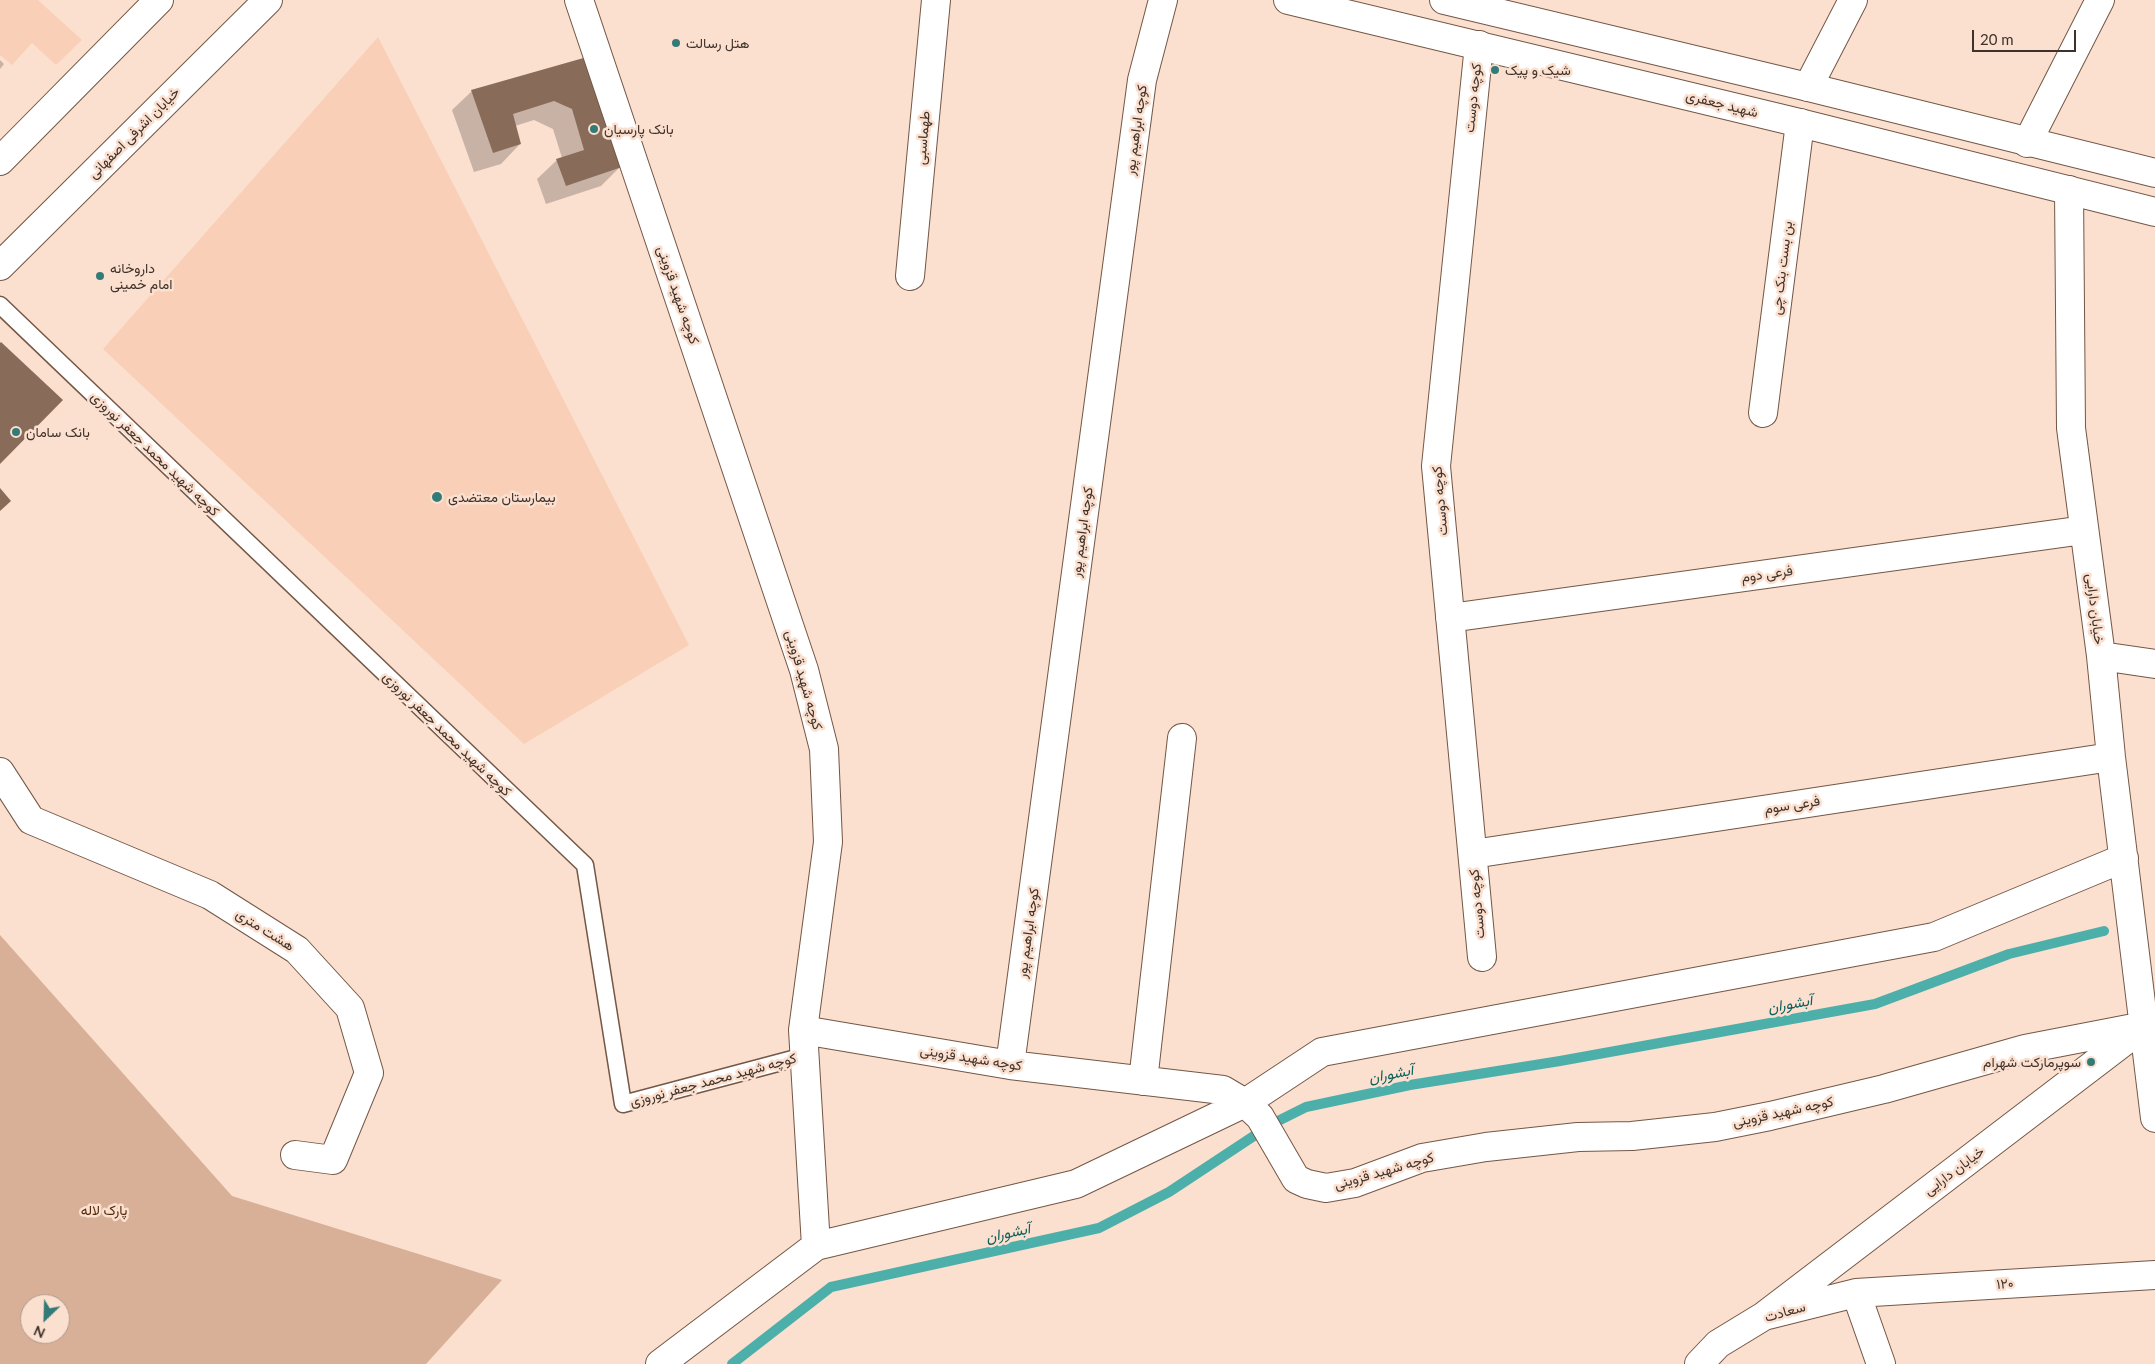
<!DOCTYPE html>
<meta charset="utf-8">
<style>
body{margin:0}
#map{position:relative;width:2155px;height:1364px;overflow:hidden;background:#fbdfcf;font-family:Lato,sans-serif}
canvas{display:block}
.north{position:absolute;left:20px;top:1294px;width:50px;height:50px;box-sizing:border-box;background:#fbdfcf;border:1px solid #b09a8d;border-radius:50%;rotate:204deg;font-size:14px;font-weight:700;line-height:20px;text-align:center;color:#3f322a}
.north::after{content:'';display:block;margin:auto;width:18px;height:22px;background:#337b77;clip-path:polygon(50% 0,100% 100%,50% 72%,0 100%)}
.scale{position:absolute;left:1972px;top:30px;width:104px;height:22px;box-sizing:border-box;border:2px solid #3f322a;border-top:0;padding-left:6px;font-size:15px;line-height:18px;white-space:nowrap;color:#3f322a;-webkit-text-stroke:4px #fbdfcf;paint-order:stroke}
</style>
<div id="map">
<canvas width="2155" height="1364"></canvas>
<div class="north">N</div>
<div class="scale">20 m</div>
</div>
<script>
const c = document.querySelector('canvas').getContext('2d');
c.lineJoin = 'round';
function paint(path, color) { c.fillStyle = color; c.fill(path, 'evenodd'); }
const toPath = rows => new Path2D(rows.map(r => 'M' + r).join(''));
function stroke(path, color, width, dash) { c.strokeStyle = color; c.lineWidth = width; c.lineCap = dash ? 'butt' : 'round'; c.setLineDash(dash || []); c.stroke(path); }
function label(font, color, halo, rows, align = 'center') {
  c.font = font + ' Lato,Vazirmatn,sans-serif'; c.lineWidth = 5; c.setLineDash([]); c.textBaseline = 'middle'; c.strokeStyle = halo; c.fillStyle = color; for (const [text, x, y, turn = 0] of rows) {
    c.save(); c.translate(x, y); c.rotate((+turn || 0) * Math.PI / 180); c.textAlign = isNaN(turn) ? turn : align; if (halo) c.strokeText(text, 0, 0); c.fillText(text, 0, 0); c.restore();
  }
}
paint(toPath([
 [0,0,38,0,82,40,56,65,32,43,12,65,0,55],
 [378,37,689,645,524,744,103,349]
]), '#f9d0b7');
paint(toPath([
 [0,935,232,1196,502,1280,426,1364,0,1364],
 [30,1304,60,1304,60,1334,30,1334]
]), '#d8af97');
paint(toPath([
 [586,59,621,166,601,186,546,204,537,179,557,160,562,158,553,129,534,120,515,126,520,144,501,164,474,172,452,110,472,91],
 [0,60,4,64,0,69]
]), '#0003');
stroke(toPath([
 [732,1364,831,1287,1099,1228,1169,1192,1272,1124,1306,1107,1410,1085,1560,1061,1875,1004,2009,954,2104,931]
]), '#4cafa9', 10);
paint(toPath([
 [587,57,622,167,566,186,556,159,584,150,572,109,554,101,513,114,521,144,493,153,471,90],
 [1,342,63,400,0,464,0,343],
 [0,488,11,501,0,511]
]), '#896b59');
const service = toPath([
 [0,305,585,865,623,1104,804,1056]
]);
const minor = toPath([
 [579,0,804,670,824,749,828,842,803,1030,1010,1065,1223,1090,1245,1103,1260,1117,1296,1179,1307,1184,1326,1188,1355,1183,1422,1158,1486,1147,1578,1137,1632,1136,1715,1127,1770,1116,1884,1089,2025,1049,2144,1026],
 [1479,45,1436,466,1482,957],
 [1808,87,1853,0],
 [2027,143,2100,0],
 [2069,190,2071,428,2101,656,2111,757,2155,1118],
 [910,276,936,0],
 [1763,413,1800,123],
 [1450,618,2084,530],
 [2101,656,2155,664],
 [0,772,31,820,210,895,297,950,350,1008,369,1073,333,1160,295,1155],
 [1473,854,2111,757],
 [803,1030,816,1246],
 [1010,1065,1142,80,1163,0],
 [1143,1081,1182,738],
 [1856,1293,1881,1364],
 [1764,1316,2139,1030],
 [660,1364,816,1246,1076,1184,1245,1103,1322,1052,1934,937,2124,858],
 [1699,1364,1718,1344,1764,1316,1856,1293,2155,1275]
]);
const secondary = toPath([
 [1288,0,1800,123,2155,212],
 [1444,0,1808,87,2155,173],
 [0,161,159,0],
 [0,266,268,0]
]);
stroke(service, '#745745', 19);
stroke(minor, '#745745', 30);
stroke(secondary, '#745745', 30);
stroke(service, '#fff', 16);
stroke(minor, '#fff', 28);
stroke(secondary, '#fff', 28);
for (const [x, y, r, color] of [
 [676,43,5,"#337b77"],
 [1495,70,5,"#337b77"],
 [594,129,5,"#337b77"],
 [100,276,5,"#337b77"],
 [16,432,5,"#337b77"],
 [437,497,6,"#337b77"],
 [2091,1062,5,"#337b77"]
]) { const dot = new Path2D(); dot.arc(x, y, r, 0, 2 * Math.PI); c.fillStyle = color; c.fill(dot); stroke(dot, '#fbdfcf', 2); }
label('14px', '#3f322a', '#fbdfcf', [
 ["هتل رسالت",686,43],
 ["شیک و پیک",1505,70],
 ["بانک پارسیان",604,129],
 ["داروخانه",110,268],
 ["امام خمینی",110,284],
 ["بانک سامان",26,432],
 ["بیمارستان معتضدی",448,497],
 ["سوپرمارکت شهرام",2081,1062,"right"]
], 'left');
label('14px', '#3f322a', '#fbdfcf', [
 ["کوچه دوست",1473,98,-84],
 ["شهید جعفری",1722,104,14],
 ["کوچه ابراهیم پور",1136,130,-82],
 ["خیابان اشرفی اصفهانی",134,133,-45],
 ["طهماسبی",923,138,-85],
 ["بن بست بنک چی",1782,268,-83],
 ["کوچه شهید قزوینی",678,295,71],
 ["کوچه شهید محمد جعفر نوروزی",155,454,44],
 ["کوچه دوست",1440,501,-95],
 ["کوچه ابراهیم پور",1082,532,-82],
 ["فرعی دوم",1767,574,-8],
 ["خیابان دارایی",2095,609,83],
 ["کوچه شهید قزوینی",804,680,74],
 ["کوچه شهید محمد جعفر نوروزی",447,734,44],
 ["فرعی سوم",1792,805,-9],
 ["کوچه دوست",1477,904,-95],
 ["هشت متری",265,930,32],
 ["کوچه ابراهیم پور",1028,933,-82],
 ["کوچه شهید قزوینی",971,1058,9],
 ["کوچه شهید محمد جعفر نوروزی",713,1080,-15],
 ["کوچه شهید قزوینی",1783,1112,-12],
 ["کوچه شهید قزوینی",1384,1171,-16],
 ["خیابان دارایی",1954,1171,-37],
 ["۱۲۰",2005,1284,-4],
 ["سعادت",1785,1312,-16]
]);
label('14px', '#542a0c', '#fbdfcf', [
 ["پارک لاله",104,1210]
]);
label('italic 15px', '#0a605c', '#fbdfcf', [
 ["آبشوران",1790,1004,-10],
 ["آبشوران",1391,1074,-11],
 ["آبشوران",1008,1233,-12]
]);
</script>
